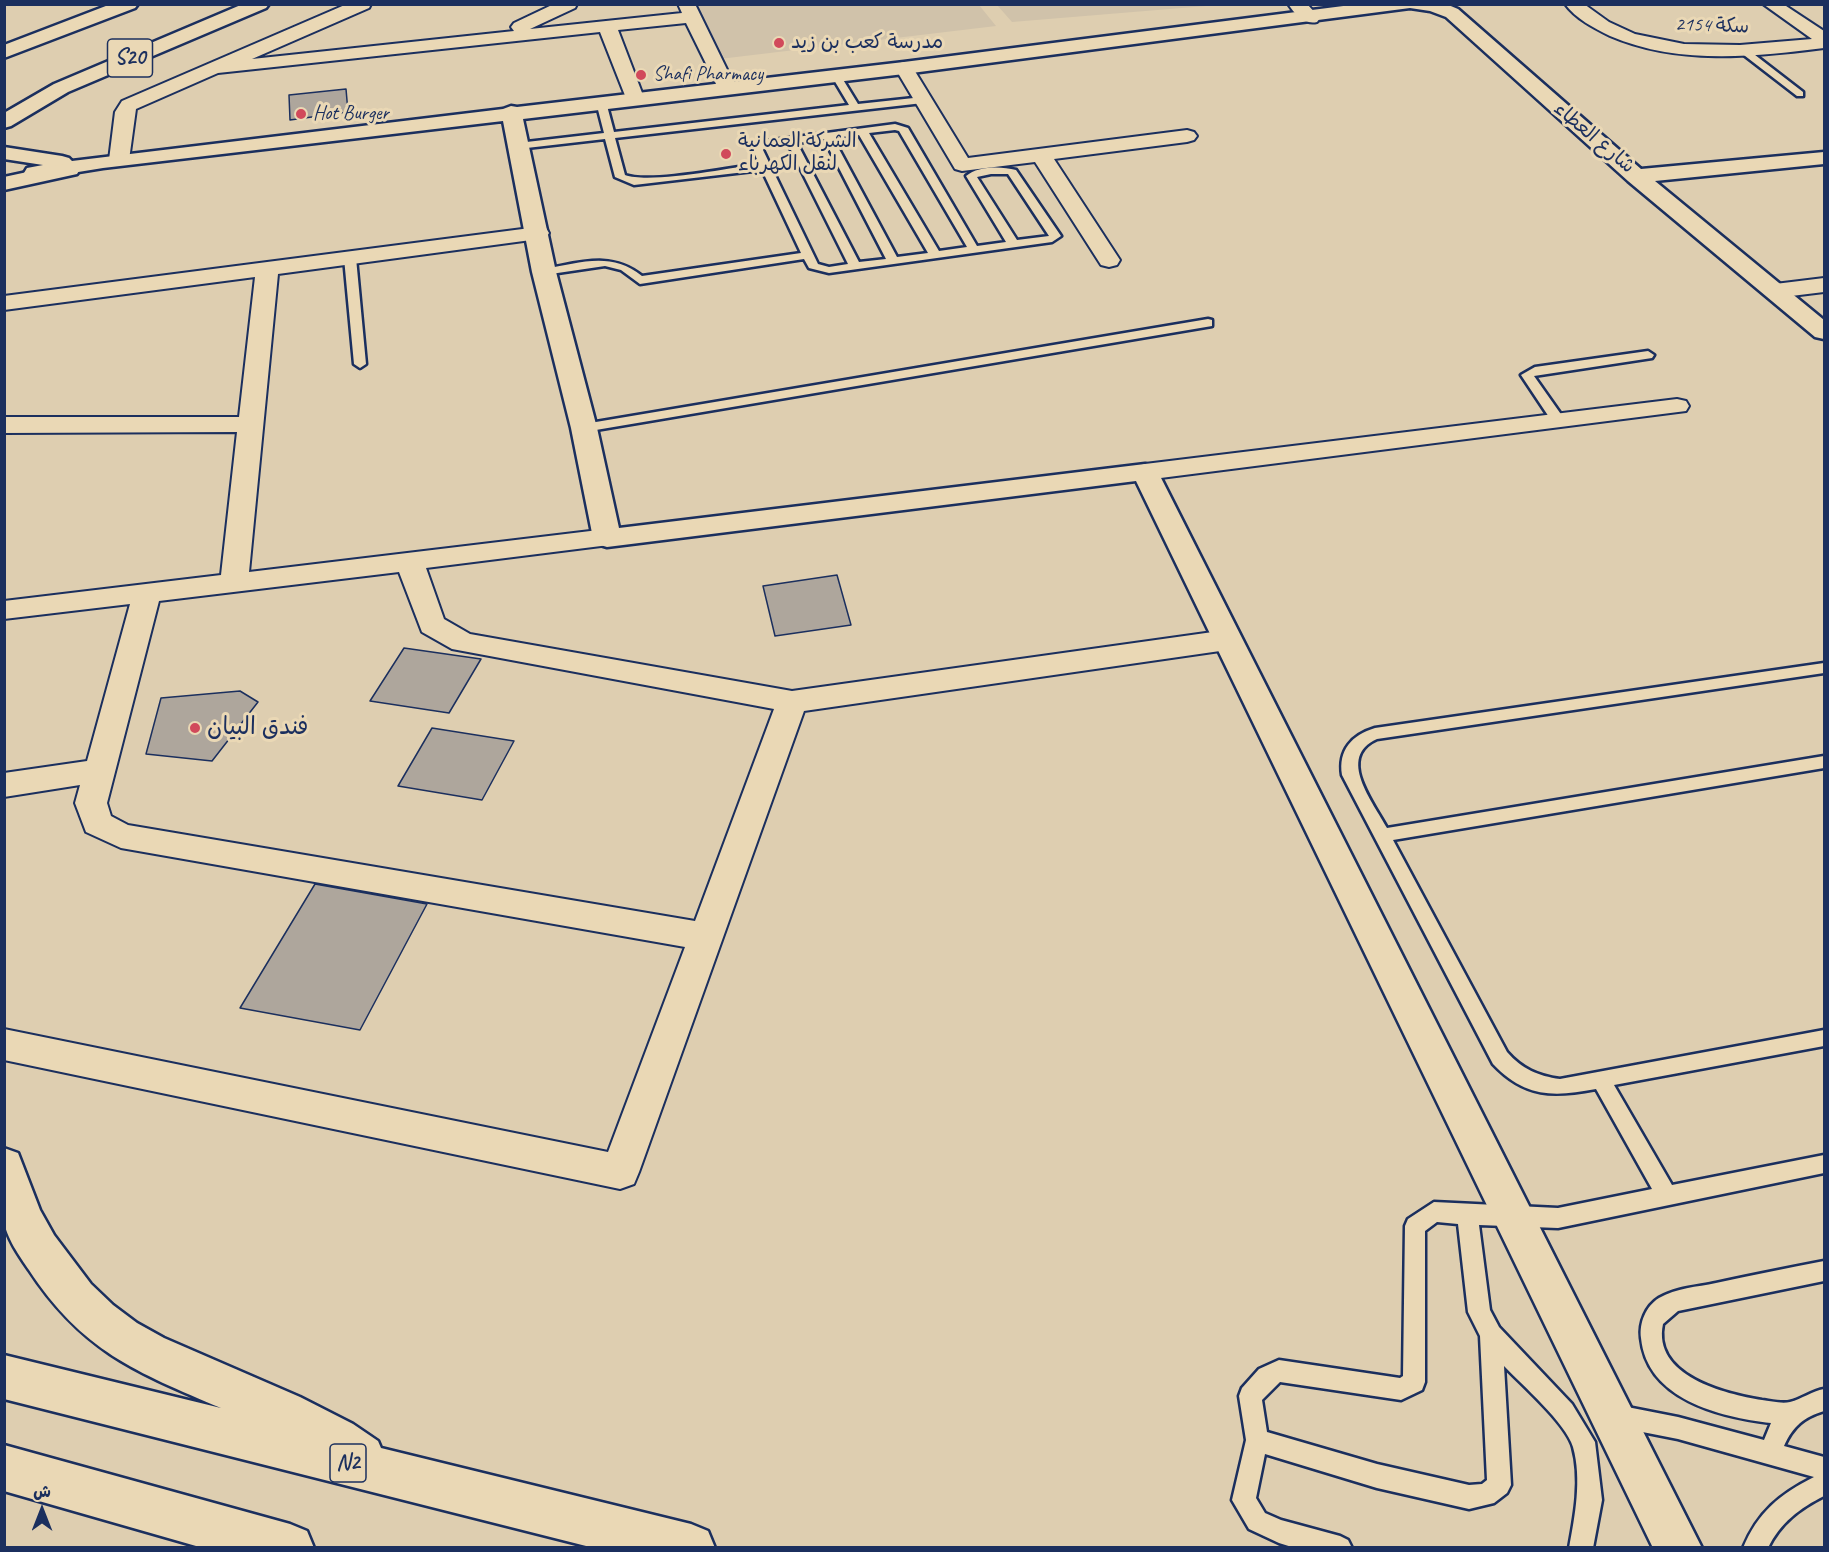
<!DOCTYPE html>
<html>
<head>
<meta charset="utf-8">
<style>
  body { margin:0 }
  #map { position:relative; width:1829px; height:1552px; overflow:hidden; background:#deceb0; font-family:Caveat,"Playpen Sans Arabic",sans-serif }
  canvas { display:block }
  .frame { position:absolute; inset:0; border:6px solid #1b2f5e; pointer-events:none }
  .north { position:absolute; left:12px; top:1480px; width:60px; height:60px; -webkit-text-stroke:4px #ead8b5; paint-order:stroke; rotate:0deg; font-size:16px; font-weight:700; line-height:24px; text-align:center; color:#1b2f5e }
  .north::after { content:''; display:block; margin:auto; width:21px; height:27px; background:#1b2f5e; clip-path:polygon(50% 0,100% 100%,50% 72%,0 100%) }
</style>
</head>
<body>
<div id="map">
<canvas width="1829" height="1552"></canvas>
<div class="frame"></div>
<div class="north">ش</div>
</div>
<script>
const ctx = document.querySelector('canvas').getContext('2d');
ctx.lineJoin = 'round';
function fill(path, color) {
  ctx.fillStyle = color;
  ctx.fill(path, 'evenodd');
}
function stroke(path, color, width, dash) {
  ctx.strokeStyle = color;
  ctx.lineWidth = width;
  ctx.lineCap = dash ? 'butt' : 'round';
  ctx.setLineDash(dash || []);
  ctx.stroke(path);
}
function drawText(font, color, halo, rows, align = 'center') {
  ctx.font = font + ' Caveat,"Playpen Sans Arabic",sans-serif';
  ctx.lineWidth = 6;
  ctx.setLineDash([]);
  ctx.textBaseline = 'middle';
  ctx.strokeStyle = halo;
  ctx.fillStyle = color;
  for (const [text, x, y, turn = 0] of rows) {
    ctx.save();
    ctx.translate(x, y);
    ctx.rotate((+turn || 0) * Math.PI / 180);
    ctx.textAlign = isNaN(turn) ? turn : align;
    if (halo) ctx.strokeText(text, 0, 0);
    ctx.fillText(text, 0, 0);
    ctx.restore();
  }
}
const built = new Path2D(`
  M690 5H979L996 26 711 60Z
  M997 5H1218L1012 22Z`);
const building = new Path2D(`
  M346 89 348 112 290 120 289 95Z
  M837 575 851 625 775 636 763 586Z
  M404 648 481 659 449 713 370 701Z
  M240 691 258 702 212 761 146 754 161 698Z
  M432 728 514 741 482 800 398 786Z
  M315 884 427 904 360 1030 240 1008Z`);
const lane = new Path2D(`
  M1740 48H1746L1803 92V96H1797L1740 52Z
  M836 72 839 73 858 104 923 97 928 100 923 103 615 138 625 175C650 184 729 168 759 164L753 150 758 142 895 124 908 128 977 246 1006 242 966 176C978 166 1000 166 1016 170L1061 236 1052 242 829 273 809 268 804 259 640 284 621 270 605 266 544 275 538 272 544 269C580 263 611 251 642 276L801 253 762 170 634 185 615 177 605 139 518 149 513 146 518 143 604 133 596 102 601 99 606 102 614 132 849 105 831 75ZM895 130 899 131 967 247 939 251 869 133ZM859 135 928 253 897 257 833 138ZM824 139 886 259 859 262 797 143ZM788 144 848 264 829 267 818 264 763 150 765 147ZM991 174H1008L1049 236 1017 240 977 177Z
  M350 255 356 258 366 364 360 368 354 364 344 258Z
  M1208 319 1212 320V326L584 432 577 428 584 424Z
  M1648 351 1654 355 1652 358 1534 376 1565 420 1558 424 1553 423 1521 375 1535 367Z
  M1824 663V673L1377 739C1336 757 1373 802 1387 828L1824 756V768L1393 840 1507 1052C1522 1069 1538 1076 1560 1079L1824 1030V1046L1614 1085 1672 1185 1824 1155V1173L1558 1228 1479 1225 1490 1310 1499 1327 1572 1404 1595 1442 1602 1500 1593 1548H1569C1575 1516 1582 1479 1573 1447 1566 1423 1522 1385 1504 1366L1511 1485 1507 1493 1494 1503 1469 1509 1377 1488 1265 1454 1256 1498 1265 1513 1281 1520 1340 1536 1348 1540 1352 1548H1295L1279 1543 1249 1529 1232 1500 1246 1440 1239 1396 1242 1388 1259 1369 1279 1360 1400 1378 1403 1376 1405 1226 1408 1219 1434 1202 1558 1208 1652 1189 1596 1089C1554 1097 1525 1098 1493 1064L1342 775C1338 750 1352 735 1375 728ZM1437 1222 1458 1224 1468 1312 1480 1336 1487 1480 1482 1484 1469 1485 1377 1464 1267 1432 1262 1400 1280 1382 1401 1400 1422 1390 1425 1382V1231Z
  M1824 1261V1281L1678 1311 1663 1324C1652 1376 1725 1394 1762 1400 1770 1401 1782 1404 1790 1402 1802 1399 1812 1391 1824 1389V1411C1804 1417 1793 1426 1784 1446L1824 1457V1496C1800 1508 1780 1523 1768 1548H1743C1758 1512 1780 1494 1814 1477L1678 1439 1617 1427 1609 1424 1606 1416 1609 1408 1617 1405 1678 1417 1764 1440 1771 1423C1719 1417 1647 1399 1641 1338 1639 1323 1646 1306 1659 1298 1676 1288 1697 1287 1716 1283 1752 1275 1788 1268 1824 1261Z`);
const street = new Path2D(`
  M347 4H371L369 8 252 59 514 31 511 27 514 23 554 4H577L575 8 530 29 682 13 678 4H695L736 88 734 92H720L686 23 618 30 644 98 642 102H628L626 98 600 32 218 73 136 109 129 160 126 164H112L109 160 115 112 122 101Z
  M1288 4H1307L1320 18 1317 22C1304 25 1295 14 1288 4Z
  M1565 4H1584L1609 22 1635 34 1684 44 1740 45 1812 39 1763 4H1783L1824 31V48C1754 57 1677 65 1610 36 1594 28 1576 19 1565 4Z
  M904 62 911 64 913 68 968 158 1187 130 1194 132 1197 136 1194 140 1187 142 1054 159 1120 260 1117 265 1109 267 1101 265 1035 162 962 171 955 169 895 68 897 64Z
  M538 227 546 228 549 233 546 238 278 274 249 572 607 529 617 532 621 538 617 544 426 568 444 619 470 634 792 691 1227 630 1237 633 1241 640 1237 647 1227 650 804 711 639 1172 634 1184 620 1189 4 1060V1029L608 1152 685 947 121 848 86 832 75 803 80 785 4 797V773L87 761 130 604 4 619V601L221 575 237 432 4 433V417H239L255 277 4 310V296ZM399 572 422 632 452 649 774 709 695 921 128 825 111 816 107 803 159 601Z
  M1824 278V292L1775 298 1767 296 1764 291 1767 286 1775 284Z
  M1677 399 1686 401 1689 406 1686 411 1145 480 1136 477 1132 472 1136 467 1145 464Z`);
const secondary = new Path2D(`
  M111 4H138L135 8 4 58V45Z
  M1359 4H1446L1458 9 1641 169 1824 152V164L1655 181 1824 320V339L1815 337 1628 181 1446 17 1430 11 1410 8 904 74 523 119 556 272 597 428 619 528 1145 464 1155 466 1702 1548H1653L1136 481 607 547 597 544 593 538 571 428 532 272 503 121 103 168 35 179 27 178 24 173 27 168 43 165 4 159V147L62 156 69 158 72 161 503 109 511 106 517 107 904 62Z`);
const primary = new Path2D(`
  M243 4H269L266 8 68 92 11 126 4 128V113L54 84Z`);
const highway = new Path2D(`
  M69 163 77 164 80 169 77 174 4 190V177Z
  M4 1148 18 1153 40 1210 54 1235 91 1284 113 1305 137 1323 164 1338 300 1397 353 1424 378 1441 381 1448 691 1524 708 1531 715 1548H594L4 1399V1355L221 1408C136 1372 82 1351 29 1270 20 1257 6 1237 4 1221 2 1197 4 1172 4 1148Z
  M4 1445 290 1524 307 1531 314 1548H203L4 1491Z`);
const markers = [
  [779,43,6,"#d1495b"],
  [641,75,6,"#d1495b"],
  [301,114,6,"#d1495b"],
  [726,154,6,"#d1495b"],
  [195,728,6,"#d1495b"]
];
const farStreetnames = [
  ["سكة 2154",1712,26,2],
  ["شارع العطاء",1594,138,40]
];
const farPoinames = [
  ["مدرسة كعب بن زيد",791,43],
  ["Shafi Pharmacy",653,75],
  ["Hot Burger",313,114],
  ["الشرکة العمانیة",738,142],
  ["لنقل الکهرباء",738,165]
];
const shields = [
  [130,58,45],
  [348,1463,36]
];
const shieldNames = [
  ["S20",130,58],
  ["N2",348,1463]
];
const poiNames = [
  ["فندق البيان",207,728]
];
fill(built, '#d0c2aa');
fill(building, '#aea69c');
stroke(building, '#1b2f5e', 1.5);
stroke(lane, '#1b2f5e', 5);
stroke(street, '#1b2f5e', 4);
stroke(secondary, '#1b2f5e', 5);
stroke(primary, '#1b2f5e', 5);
stroke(highway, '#1b2f5e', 5);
fill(lane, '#ead8b5');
fill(street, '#ead8b5');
fill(secondary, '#ead8b5');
fill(primary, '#ead8b5');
fill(highway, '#ead8b5');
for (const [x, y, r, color] of markers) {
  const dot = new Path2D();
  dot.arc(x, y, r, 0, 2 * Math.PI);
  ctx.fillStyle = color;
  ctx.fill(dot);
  stroke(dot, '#ead8b5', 2);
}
drawText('20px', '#1b2f5e', '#ead8b5', farStreetnames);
drawText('20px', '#1b2f5e', '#ead8b5', farPoinames, 'left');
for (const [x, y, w] of shields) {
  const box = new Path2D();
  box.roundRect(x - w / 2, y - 19, w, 38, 4.5);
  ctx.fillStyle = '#ead8b5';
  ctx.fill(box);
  stroke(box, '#1b2f5e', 1.5);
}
drawText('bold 22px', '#1b2f5e', null, shieldNames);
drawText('24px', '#1b2f5e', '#ead8b5', poiNames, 'left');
</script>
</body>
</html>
